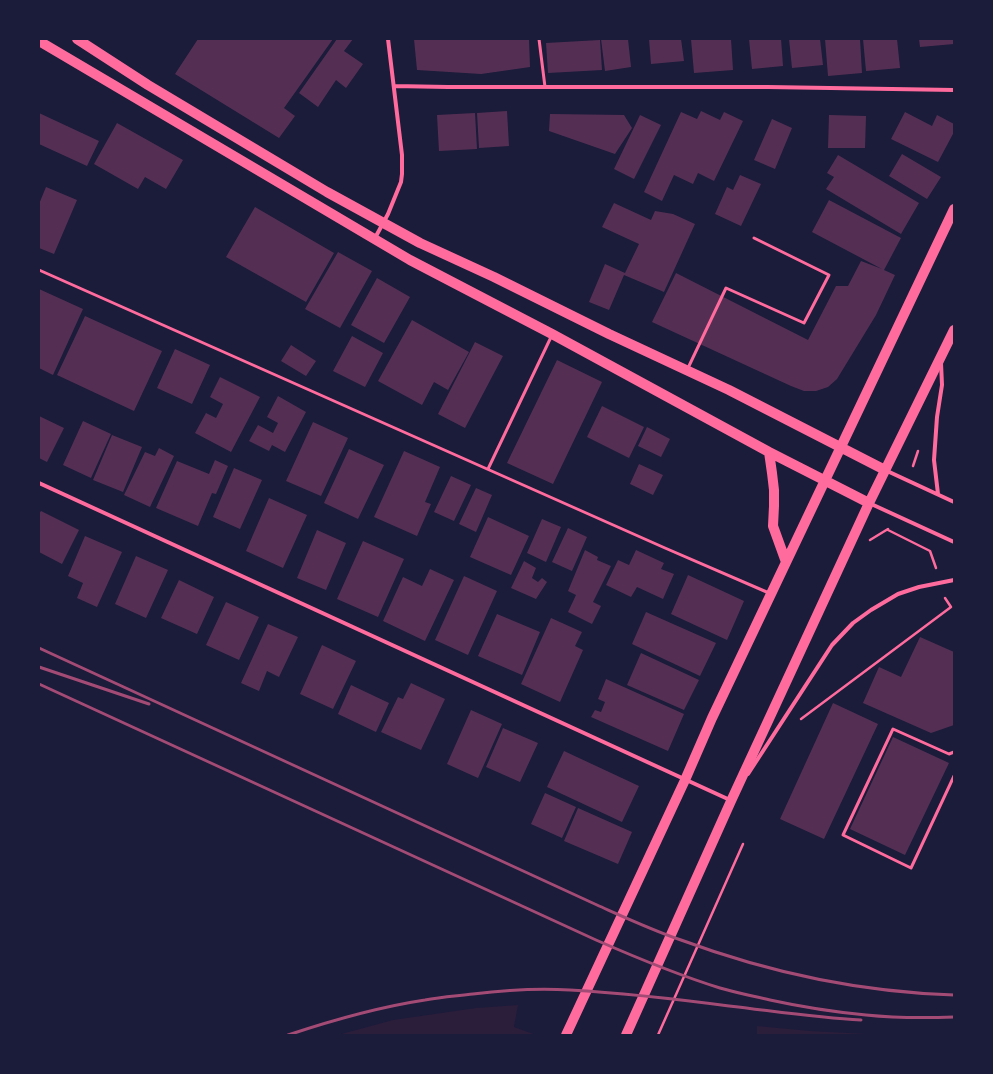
<!DOCTYPE html>
<html>
<head>
<meta charset="utf-8">
<style>
  body { margin:0 }
  #map { position:relative; width:993px; height:1074px; overflow:hidden; background:#1b1b3a; font-family:"Space Grotesk",sans-serif }
  canvas { display:block }
  .frame { position:absolute; inset:0; border:40px solid #1b1b3a; pointer-events:none }
</style>
</head>
<body>
<div id="map">
<canvas width="993" height="1074"></canvas>
<div class="frame"></div>
</div>
<script>
const ctx = document.querySelector('canvas').getContext('2d');
ctx.lineJoin = 'round';
function fill(path, color) {
  ctx.fillStyle = color;
  ctx.fill(path, 'evenodd');
}
function stroke(path, color, width, dash) {
  ctx.strokeStyle = color;
  ctx.lineWidth = width;
  ctx.lineCap = dash ? 'butt' : 'round';
  ctx.setLineDash(dash || []);
  ctx.stroke(path);
}
const green = new Path2D(`
  M518 1005 514 1027 536 1035H338L393 1020 476 1008Z
  M757 1026 810 1031 888 1035H757Z`);
const building = new Path2D(`
  M198 39H333L284 108 295 116 279 138 175 74Z
  M337 39H353L344 51 363 64 346 88 336 80 318 107 299 93Z
  M414 39H529L530 67 481 74 417 70Z
  M601 39H628L631 67 605 71Z
  M649 39H681L684 61 651 64Z
  M691 39H731L733 70 694 73Z
  M749 39H781L783 66 752 69Z
  M789 39H820L823 65 792 68Z
  M825 39H860L862 73 828 76Z
  M863 39H897L900 68 866 71Z
  M919 39H954V44L920 47Z
  M600 40 602 70 548 73 546 43Z
  M507 111 509 146 479 148 477 113Z
  M701 111 720 120 724 112 743 121 714 181 698 173 693 184 674 175 662 201 644 192 681 112 697 119Z
  M905 112 932 126 937 115 954 124V132L938 162 891 139Z
  M39 113 99 141 87 166 39 144Z
  M475 113 477 149 439 151 437 115Z
  M550 114 624 115 632 128 615 154 549 131Z
  M640 115 661 125 634 179 614 169Z
  M829 115 866 116 865 148H828Z
  M772 119 792 128 775 169 754 160Z
  M117 123 183 160 166 189 145 177 138 189 94 164Z
  M902 154 941 177 927 199 889 176Z
  M838 155 919 203 901 234 826 189 834 177 827 173Z
  M740 175 761 184 741 226 715 214 727 187 733 190Z
  M46 187 77 200 54 254 39 248V204Z
  M829 200 901 238 884 270 895 275 876 315 837 379 828 387 816 391H804L791 386 652 322 676 273 808 340 836 286H848L861 261 882 269 812 232Z
  M614 203 651 220 655 211 673 214 695 224 664 292 624 275 609 310 589 302 605 264 625 273 639 244 602 227Z
  M255 207 334 253 306 302 226 257Z
  M338 252 372 271 340 328 305 309Z
  M377 278 410 297 384 343 351 325Z
  M39 289 83 309 53 375 39 368Z
  M85 316 162 351 134 411 57 375Z
  M412 320 469 352 448 390 434 382 422 405 378 381Z
  M352 336 383 353 365 387 333 371Z
  M475 342 503 356 465 428 438 414Z
  M291 345 316 361 306 376 281 361Z
  M175 349 210 365 192 404 157 388Z
  M557 360 602 382 553 484 507 463Z
  M220 377 260 397 231 452 195 433 206 413 216 418 223 404 210 397Z
  M278 396 306 412 285 452 272 445 269 451 249 441 258 425 273 433 278 423 267 417Z
  M602 406 644 427 629 458 587 437Z
  M39 416 64 428 47 462 39 458Z
  M83 421 111 434 91 478 63 465Z
  M313 422 348 438 321 496 286 481Z
  M647 427 670 439 661 457 638 446Z
  M112 435 142 447 123 492 93 480Z
  M159 448 174 456 150 507 124 495 145 452 155 456Z
  M349 449 384 465 358 519 324 503Z
  M404 451 440 467 425 502 431 504 417 536 374 517Z
  M215 460 228 466 216 494 212 493 198 526 156 508 177 461 209 474Z
  M639 464 663 475 653 495 630 484Z
  M234 468 262 480 240 529 213 517Z
  M451 476 471 485 454 521 434 512Z
  M476 488 492 495 476 532 459 524Z
  M269 498 307 515 283 568 246 551Z
  M41 511 79 530 62 564 39 552V514Z
  M488 517 529 536 511 575 470 557Z
  M542 519 561 527 546 562 527 553Z
  M568 528 587 537 572 571 552 562Z
  M317 530 346 543 326 590 297 578Z
  M85 536 122 552 97 607 77 598 83 583 68 576Z
  M363 541 404 559 378 617 337 599Z
  M585 550 598 557 597 560 611 566 593 602 601 606 592 624 568 612 576 595 568 591Z
  M636 550 664 563 661 569 674 574 663 599 637 587 631 597 606 585 618 560 629 565Z
  M136 556 168 570 146 618 115 604Z
  M524 561 536 568 532 578 538 582 542 578 547 582 536 599 511 588Z
  M430 569 454 580 425 641 383 621 403 577 422 586Z
  M688 575 744 601 727 640 671 614Z
  M464 576 497 591 468 655 435 640Z
  M179 580 214 597 197 634 161 618Z
  M226 602 259 617 239 660 206 645Z
  M646 612 716 643 700 676 632 644Z
  M497 614 540 632 522 675 478 656Z
  M551 618 582 632 575 646 583 650 560 702 521 684Z
  M268 624 298 637 279 677 267 671 259 691 241 683Z
  M920 637 954 652V725L931 733 863 703 879 667 901 677Z
  M322 645 356 661 333 709 300 694Z
  M641 653 699 680 684 710 627 685Z
  M606 679 684 714 668 751 591 717 595 710 601 712 605 702 598 699Z
  M411 683 445 699 421 750 381 732 398 697 403 699Z
  M351 685 389 703 376 732 338 714Z
  M833 703 878 724 824 839 780 819Z
  M471 710 502 724 478 778 447 764Z
  M503 728 538 743 520 782 486 767Z
  M893 737 949 763 905 855 850 829Z
  M564 751 639 786 622 822 547 787Z
  M545 793 576 807 562 838 531 824Z
  M578 808 632 832 618 864 564 841Z`);
const path = new Path2D(`
  M913 466 918 451
  M888 530 930 551 936 568
  M870 540 888 529
  M801 719 951 607 945 598
  M658 1035 743 844`);
const service = new Path2D(`
  M539 39 545 87
  M39 270 665 548 769 593
  M688 368 726 288 804 323 829 275 754 238
  M488 469 552 335
  M954 752 949 754 893 729 843 835 911 868 954 776`);
const minor = new Path2D(`
  M394 86 448 87H768L954 90
  M375 238 388 214 401 182 402 174V155L388 39
  M885 470 954 502
  M39 483 730 800
  M938 494 934 460 937 417 942 385 941 363
  M869 503 954 542
  M748 774 832 645 853 623 871 610 898 594 919 587 954 580`);
const primary = new Path2D(`
  M77 39 148 85 327 192 420 243 494 277 609 334 729 390 885 470
  M39 41 410 260 552 334 769 452 869 503
  M769 452 772 473 774 490V506L773 526 786 562
  M566 1035 685 780 712 718 954 209
  M626 1035 731 801 869 503 954 330`);
const rail = new Path2D(`
  M39 648 597 905C624 917 652 930 681 940 770 973 859 992 954 995
  M39 667 149 704
  M39 684 596 940C637 958 678 975 720 988 737 993 753 996 770 1000 802 1007 834 1012 866 1015 895 1018 925 1018 954 1017
  M288 1035C333 1020 379 1007 425 1000 441 997 457 996 473 994 505 990 538 988 570 990 623 993 676 999 729 1006 773 1011 817 1018 861 1020`);
fill(green, '#2a1e3b');
fill(building, '#542f53');
stroke(path, '#ff6b9d', 2.5);
stroke(service, '#ff6b9d', 3);
stroke(minor, '#ff6b9d', 4);
stroke(primary, '#ff6b9d', 10);
stroke(rail, '#a44b75', 3);
</script>
</body>
</html>
